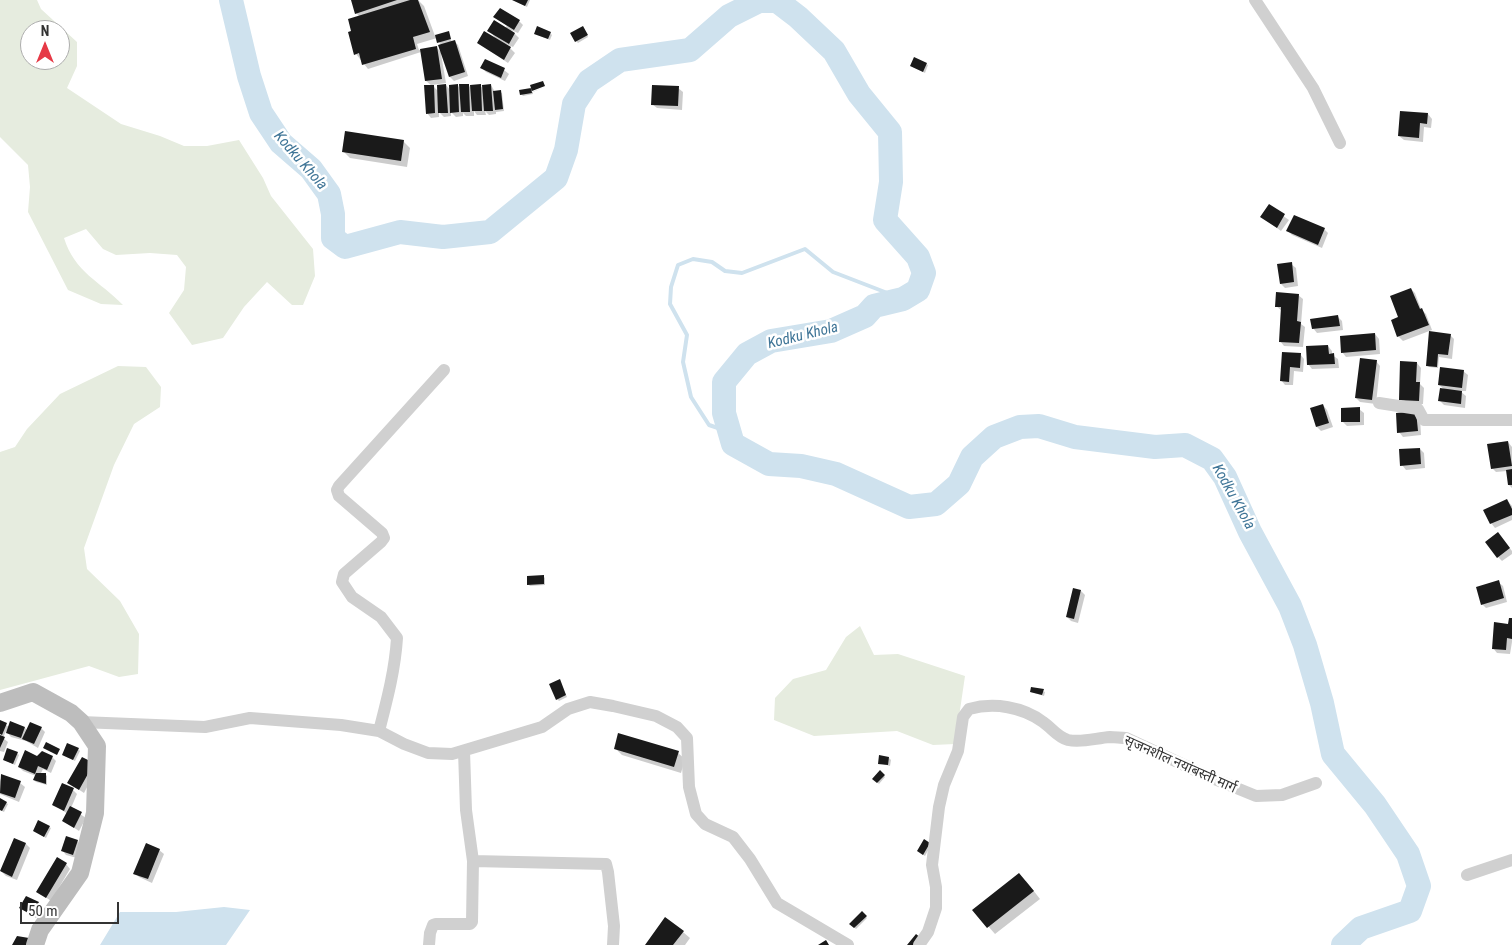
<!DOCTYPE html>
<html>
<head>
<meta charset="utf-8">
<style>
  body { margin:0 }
  #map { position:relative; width:1512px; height:945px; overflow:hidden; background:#fff; font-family:"Roboto Condensed",sans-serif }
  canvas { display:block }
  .north { position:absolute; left:20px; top:20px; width:50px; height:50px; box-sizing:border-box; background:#fff; border:1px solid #adadad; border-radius:50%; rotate:0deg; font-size:14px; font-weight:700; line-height:20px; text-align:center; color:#333 }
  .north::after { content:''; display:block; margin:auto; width:18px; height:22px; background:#e63946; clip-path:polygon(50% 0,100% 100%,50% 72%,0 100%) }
  .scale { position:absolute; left:20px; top:902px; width:99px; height:22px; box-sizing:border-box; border:2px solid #333; border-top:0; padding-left:6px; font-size:15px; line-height:18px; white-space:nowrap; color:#333; -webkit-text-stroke:4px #fff; paint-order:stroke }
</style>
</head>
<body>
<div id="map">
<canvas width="1512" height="945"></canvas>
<div class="north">N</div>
<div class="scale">50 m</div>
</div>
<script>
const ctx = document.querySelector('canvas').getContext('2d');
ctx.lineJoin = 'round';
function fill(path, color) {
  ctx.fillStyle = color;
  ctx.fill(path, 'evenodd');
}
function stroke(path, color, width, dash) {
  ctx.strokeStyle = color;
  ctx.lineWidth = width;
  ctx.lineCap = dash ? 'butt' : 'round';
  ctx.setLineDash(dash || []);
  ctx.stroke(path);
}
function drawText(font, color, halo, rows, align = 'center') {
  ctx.font = font + ' "Roboto Condensed","Noto Sans Devanagari",sans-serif';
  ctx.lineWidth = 5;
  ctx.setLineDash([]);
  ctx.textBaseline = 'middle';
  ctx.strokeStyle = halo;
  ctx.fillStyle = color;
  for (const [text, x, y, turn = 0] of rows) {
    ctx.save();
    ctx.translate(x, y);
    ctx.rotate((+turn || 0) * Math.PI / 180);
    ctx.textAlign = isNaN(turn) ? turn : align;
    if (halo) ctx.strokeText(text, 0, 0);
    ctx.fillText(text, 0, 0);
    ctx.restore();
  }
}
const green = new Path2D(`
  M0 0H37L41 9 77 42V66L67 88 121 124 160 136 184 146H207L239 140 263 178 271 196 313 249 315 276 303 305H292L267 282 244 307 223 338 192 345 169 313 184 290 186 267 177 255 150 253 116 255 103 249 86 229 64 238C75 273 100 281 123 305L101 304 68 290 28 212 30 187 28 165 0 137ZM30 30H60V60H30Z
  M118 366 146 367 161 387 160 407 134 424 114 465 84 548 87 569 120 601 139 634 138 674 119 677 89 666 0 690V452L15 447 27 429 60 394Z
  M860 626 874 655 898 654 965 676 955 744 933 745 897 731 814 736 774 720 775 698 793 679 826 670 846 637Z`);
const water = new Path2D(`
  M224 907 250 910 226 945H100L120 912H176Z`);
const shadow = new Path2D(`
  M353 0H418L424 6 435 36 448 32 452 42 454 41 458 45 468 76 454 81 450 77 443 54H441L446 83 432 85 438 91 446 85 450 90 457 85 461 89 468 85 472 89 480 86 484 89 491 85 495 92H500L502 93 504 111 496 112V114L489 115 485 111 486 115H477L474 111V116H466L463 113V116L456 117 451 112V116L444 117 439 112V117L431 118 427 113 432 86 426 81 421 52 368 69 356 54 360 17 356 13ZM437 38 441 45 442 53 436 47 419 50 417 44Z
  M513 0H530L527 7Z
  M495 17 519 21 523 25 518 33 511 30 519 38 513 47 506 44 515 53 508 63 478 43 496 39 489 30 505 28 507 26Z
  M584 29 588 37 578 43 576 41Z
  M550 33 552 35 550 40 535 34Z
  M926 64 928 65 925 73 913 67Z
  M482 68 504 70 509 74 505 81 486 72Z
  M545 87 533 92V94L523 96 521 94V91L532 89V92Z
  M678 88 683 92 682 110 657 108 652 104Z
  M1428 114 1432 119 1431 128 1424 127 1423 142 1404 140 1399 136Z
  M403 141 410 148 407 167 350 158 343 151Z
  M1269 206 1289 220 1281 231 1262 217Z
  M1324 229 1328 233 1322 248 1292 235 1288 231Z
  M1291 264 1296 268 1298 286 1285 288 1281 284Z
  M1411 289 1415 293 1421 309 1426 314 1432 330 1403 341 1398 336 1400 318Z
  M1298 295 1303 299 1301 324 1305 327 1303 347 1284 346 1280 341 1282 311 1276 306Z
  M1338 317 1342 321 1343 330 1317 333 1313 328Z
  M1375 334 1379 339 1380 354 1346 357 1342 352Z
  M1450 335 1454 339 1452 359 1439 357 1438 368 1429 367 1427 365Z
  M1328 346 1332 351V355L1338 359 1339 368 1312 369 1308 364Z
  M1283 353 1300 354 1304 359 1303 372 1294 371 1293 385H1285L1281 380Z
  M1376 361 1380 366 1376 404 1360 402 1356 398Z
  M1417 363 1421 368 1420 384 1424 388 1423 404H1405L1400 399Z
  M1463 371 1468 375 1466 391H1460L1466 396 1465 408 1444 405 1440 401 1445 390 1439 385Z
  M1323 405 1327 410 1333 427 1321 431 1317 427Z
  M1359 409 1364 413V425L1347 426 1342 421Z
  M1420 417 1421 435 1403 437 1399 432Z
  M1508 442 1512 447V488L1509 485 1507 471 1496 472 1492 468Z
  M1420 449 1424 453 1425 468 1406 470 1402 465Z
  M1507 500 1512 506V520L1495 528 1491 523Z
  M1502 538 1512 551V554L1502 561 1498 557Z
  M543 576 545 578V585L530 586 528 584Z
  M1498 582 1503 586 1507 602 1486 608 1482 604Z
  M1081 591 1085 595 1078 623 1071 621 1067 617Z
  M1512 619V642L1510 654 1497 653 1493 648Z
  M560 681 567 697 559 701 557 699Z
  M1043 691 1045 692 1044 696 1031 692Z
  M0 721 9 727 25 728 27 730 41 728 45 732 38 748 26 741 11 737 6 731 3 738 8 742 4 752 0 751V736L2 735 0 734Z
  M615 748 678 753 685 759 681 773 622 755Z
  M78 749 80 751 75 761 65 756Z
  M17 753 19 755 15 765 4 760Z
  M38 757H52L56 761 51 773 43 769 40 775 45 774 47 776V785L36 782 34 780 36 776 23 771 19 767Z
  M889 758 891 760 890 766 879 763Z
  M97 768 84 793 69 783Z
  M880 772 885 777 879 784 874 779Z
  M2 776 20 783 25 787 19 802 0 794V781Z
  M73 790 77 794 71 808 86 818 79 831 64 821 68 814 54 805Z
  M0 799 8 804 4 812 0 810Z
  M49 827 51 828 46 838 36 832Z
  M14 840 26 844 30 848 17 880 6 876 1 871Z
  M77 841 81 845 77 858 66 855 62 850Z
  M924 841 931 845 925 856 920 853Z
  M159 850 164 854 152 883 139 877 135 873Z
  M66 864 70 869 51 901 37 891Z
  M1026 881 1040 899 995 934 974 910Z
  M38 903 42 907 36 918 21 908Z
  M862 913 867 918 856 929 851 924Z
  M683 932 690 938 685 945H647Z`);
const stream = new Path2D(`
  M730 432 709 425 691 397 683 362 687 335 670 304 671 287 678 265 693 259 712 262 725 271 742 273 805 249 833 272 903 299`);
const river = new Path2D(`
  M231 0 249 76 261 113 281 143 311 169 329 194 333 214V238L345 247 400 232 443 237 490 232 556 178 566 150 574 104 589 81 620 60 690 50 729 16 759 1H777L798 17 834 51 859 94 890 132 891 182 885 220 918 257 924 273 918 290 903 299 874 306 865 316 831 331 771 341 747 354 724 382V413L733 444 769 464 801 466 836 474 909 507 936 504 959 484 972 457 994 437 1020 427 1039 426 1075 437 1155 447 1185 445 1212 459 1225 477 1250 532 1290 606 1305 645 1322 703 1333 754 1375 805 1408 854 1419 886 1410 911 1361 928 1343 945`);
const building = new Path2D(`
  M351 0H397L355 14Z
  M410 0H418L430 32 413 37 416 49 362 65 359 53 354 55 348 32 351 31 348 19Z
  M512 0H528L525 6Z
  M500 8 520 20 514 30 493 17Z
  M494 20 515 33 509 44 487 31Z
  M537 26 551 32 548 39 534 34Z
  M583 26 588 35 575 42 570 33Z
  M449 31 451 39 437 43 435 35Z
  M484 31 511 47 504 60 477 43Z
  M455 40 465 72 449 77 438 45Z
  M437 46 442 79 425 81 420 49Z
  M914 57 927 63 923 72 910 66Z
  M485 59 505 68 501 78 480 68Z
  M543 81 545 86 532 91 530 85Z
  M446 84 448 113H438L437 85Z
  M458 84 459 112 450 113 449 85Z
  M459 84H469L470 112H461Z
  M481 84 482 111H472L470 85Z
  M491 84 493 111H484L482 85Z
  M424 85H434L435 113 426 114Z
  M652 85 679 86 678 106 651 105Z
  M531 88 532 93 520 95 519 90Z
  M501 90 503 109 495 110 493 91Z
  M1400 111 1428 113 1427 124 1420 123 1419 138 1398 136Z
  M345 131 404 140 401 161 342 152Z
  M1269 204 1285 214 1277 228 1260 217Z
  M1294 215 1325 228 1318 245 1286 231Z
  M1292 262 1294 282 1280 284 1277 264Z
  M1411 288 1420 309 1422 308 1429 325 1397 337 1391 320 1398 317 1390 296Z
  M1276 292 1299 294 1297 321 1301 322 1299 343 1279 342 1281 307H1275Z
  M1338 315 1340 326 1312 329 1310 319Z
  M1429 331 1451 334 1448 355 1438 354 1437 367 1426 366Z
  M1375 333 1376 350 1341 353 1340 336Z
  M1328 345 1329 354 1334 353 1335 364 1307 365 1306 346Z
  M1282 352 1301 353 1300 368 1290 367 1289 382 1280 381Z
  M1360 358 1377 360 1372 400 1355 398Z
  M1400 361 1417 362 1416 382H1420L1419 401 1399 400Z
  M1440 367 1464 370 1462 388 1438 385Z
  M1440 388 1462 391 1461 404 1438 401Z
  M1323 404 1329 423 1316 427 1310 408Z
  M1360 407V422H1341V408Z
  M1416 411 1418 431 1397 433 1396 413Z
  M1508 441 1512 466 1491 469 1487 444Z
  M1420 448 1421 464 1400 466 1399 449Z
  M1512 469V485H1508L1506 470Z
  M1507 499 1512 509V515L1490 524 1483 510Z
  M1498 532 1510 548 1497 558 1485 542Z
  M544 575V584L527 585V576Z
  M1499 580 1504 598 1481 605 1476 587Z
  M1073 588 1081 590 1074 619 1066 617Z
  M1509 618H1512V639L1507 638 1506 650 1492 649 1494 622 1508 624Z
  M560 679 566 695 556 700 549 684Z
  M1031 687 1044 689 1042 695 1030 692Z
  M0 720 7 723 2 735 0 734Z
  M10 721 25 727 21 738 6 733Z
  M30 722 42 727 34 744 22 739Z
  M618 733 679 751 674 767 614 749Z
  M0 735 5 737 0 748Z
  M46 742 60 749 57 755 43 748Z
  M67 743 79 748 73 760 62 755Z
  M7 748 18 752 13 764 3 760Z
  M25 750 37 756 42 751 53 756 47 770 38 766 35 774 18 767Z
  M879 755 889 757 888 765 878 764Z
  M82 757 94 763 79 790 67 783Z
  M880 770 885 775 877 783 872 779Z
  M36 773H46V784L33 780Z
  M1 774 21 781 15 798 0 793Z
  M62 783 74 788 64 811 52 805Z
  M0 798 7 802 2 811 0 810Z
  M70 806 82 812 74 828 62 821Z
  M38 820 50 826 44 837 33 831Z
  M66 836 78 840 73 855 61 851Z
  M14 838 26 843 12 877 0 871Z
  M924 839 930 843 923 855 917 851Z
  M146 843 160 849 148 879 133 874Z
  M57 857 67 863 46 898 36 892Z
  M1019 873 1034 891 987 928 972 910Z
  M26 896 39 902 32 915 19 908Z
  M862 911 867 916 854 928 849 924Z
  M665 917 684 931 673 945H645Z
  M916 934 922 939 917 945H907Z
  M17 936 29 938 27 945H12Z
  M826 940 829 945H818Z`);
const street = new Path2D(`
  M1255 0 1313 88 1340 143
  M1379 403 1418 409 1424 420H1512
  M81 722 205 727 250 718 341 725 379 731 404 744 428 753 452 754 542 727 568 709 590 702 613 706 656 716 677 727 687 738 689 787 696 814 705 824 733 837 750 859 777 903 848 945
  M379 731C387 700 395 670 397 638L381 617 352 597 342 582 344 574 381 542 384 538 382 533 339 496 337 490 339 486 444 370
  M473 861 606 864 608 872 614 926 613 945
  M1467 875 1512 860
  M429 945 430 933 433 925 436 924H470L472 922 473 861 466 810 464 751
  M919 945 928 932 936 908V887L932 865 939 807 944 785 958 751 963 717 969 709C994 702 1023 707 1043 722 1052 728 1057 737 1068 740 1082 743 1096 738 1110 737 1115 737 1121 738 1126 738L1212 778 1256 796 1282 795 1316 783`);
const secondary = new Path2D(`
  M0 703 33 692 71 713 81 722 97 746 95 813 80 873 40 930 35 945`);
const streetNames = [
  ["सृजनशील नयांबस्ती मार्ग",1180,765,24]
];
const waterNames = [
  ["Kodku Khola",300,161,49],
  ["Kodku Khola",803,336,-14],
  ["Kodku Khola",1233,497,61]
];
fill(green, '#e6ecdf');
fill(water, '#cfe2ee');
fill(shadow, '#0003');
stroke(stream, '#cfe2ee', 4);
stroke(river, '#cfe2ee', 24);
fill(building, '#1a1a1a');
stroke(street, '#d0d0d0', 12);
stroke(secondary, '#bdbdbd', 18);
drawText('14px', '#333', '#fff', streetNames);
drawText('italic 15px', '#3f7597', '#fff', waterNames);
</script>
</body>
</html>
